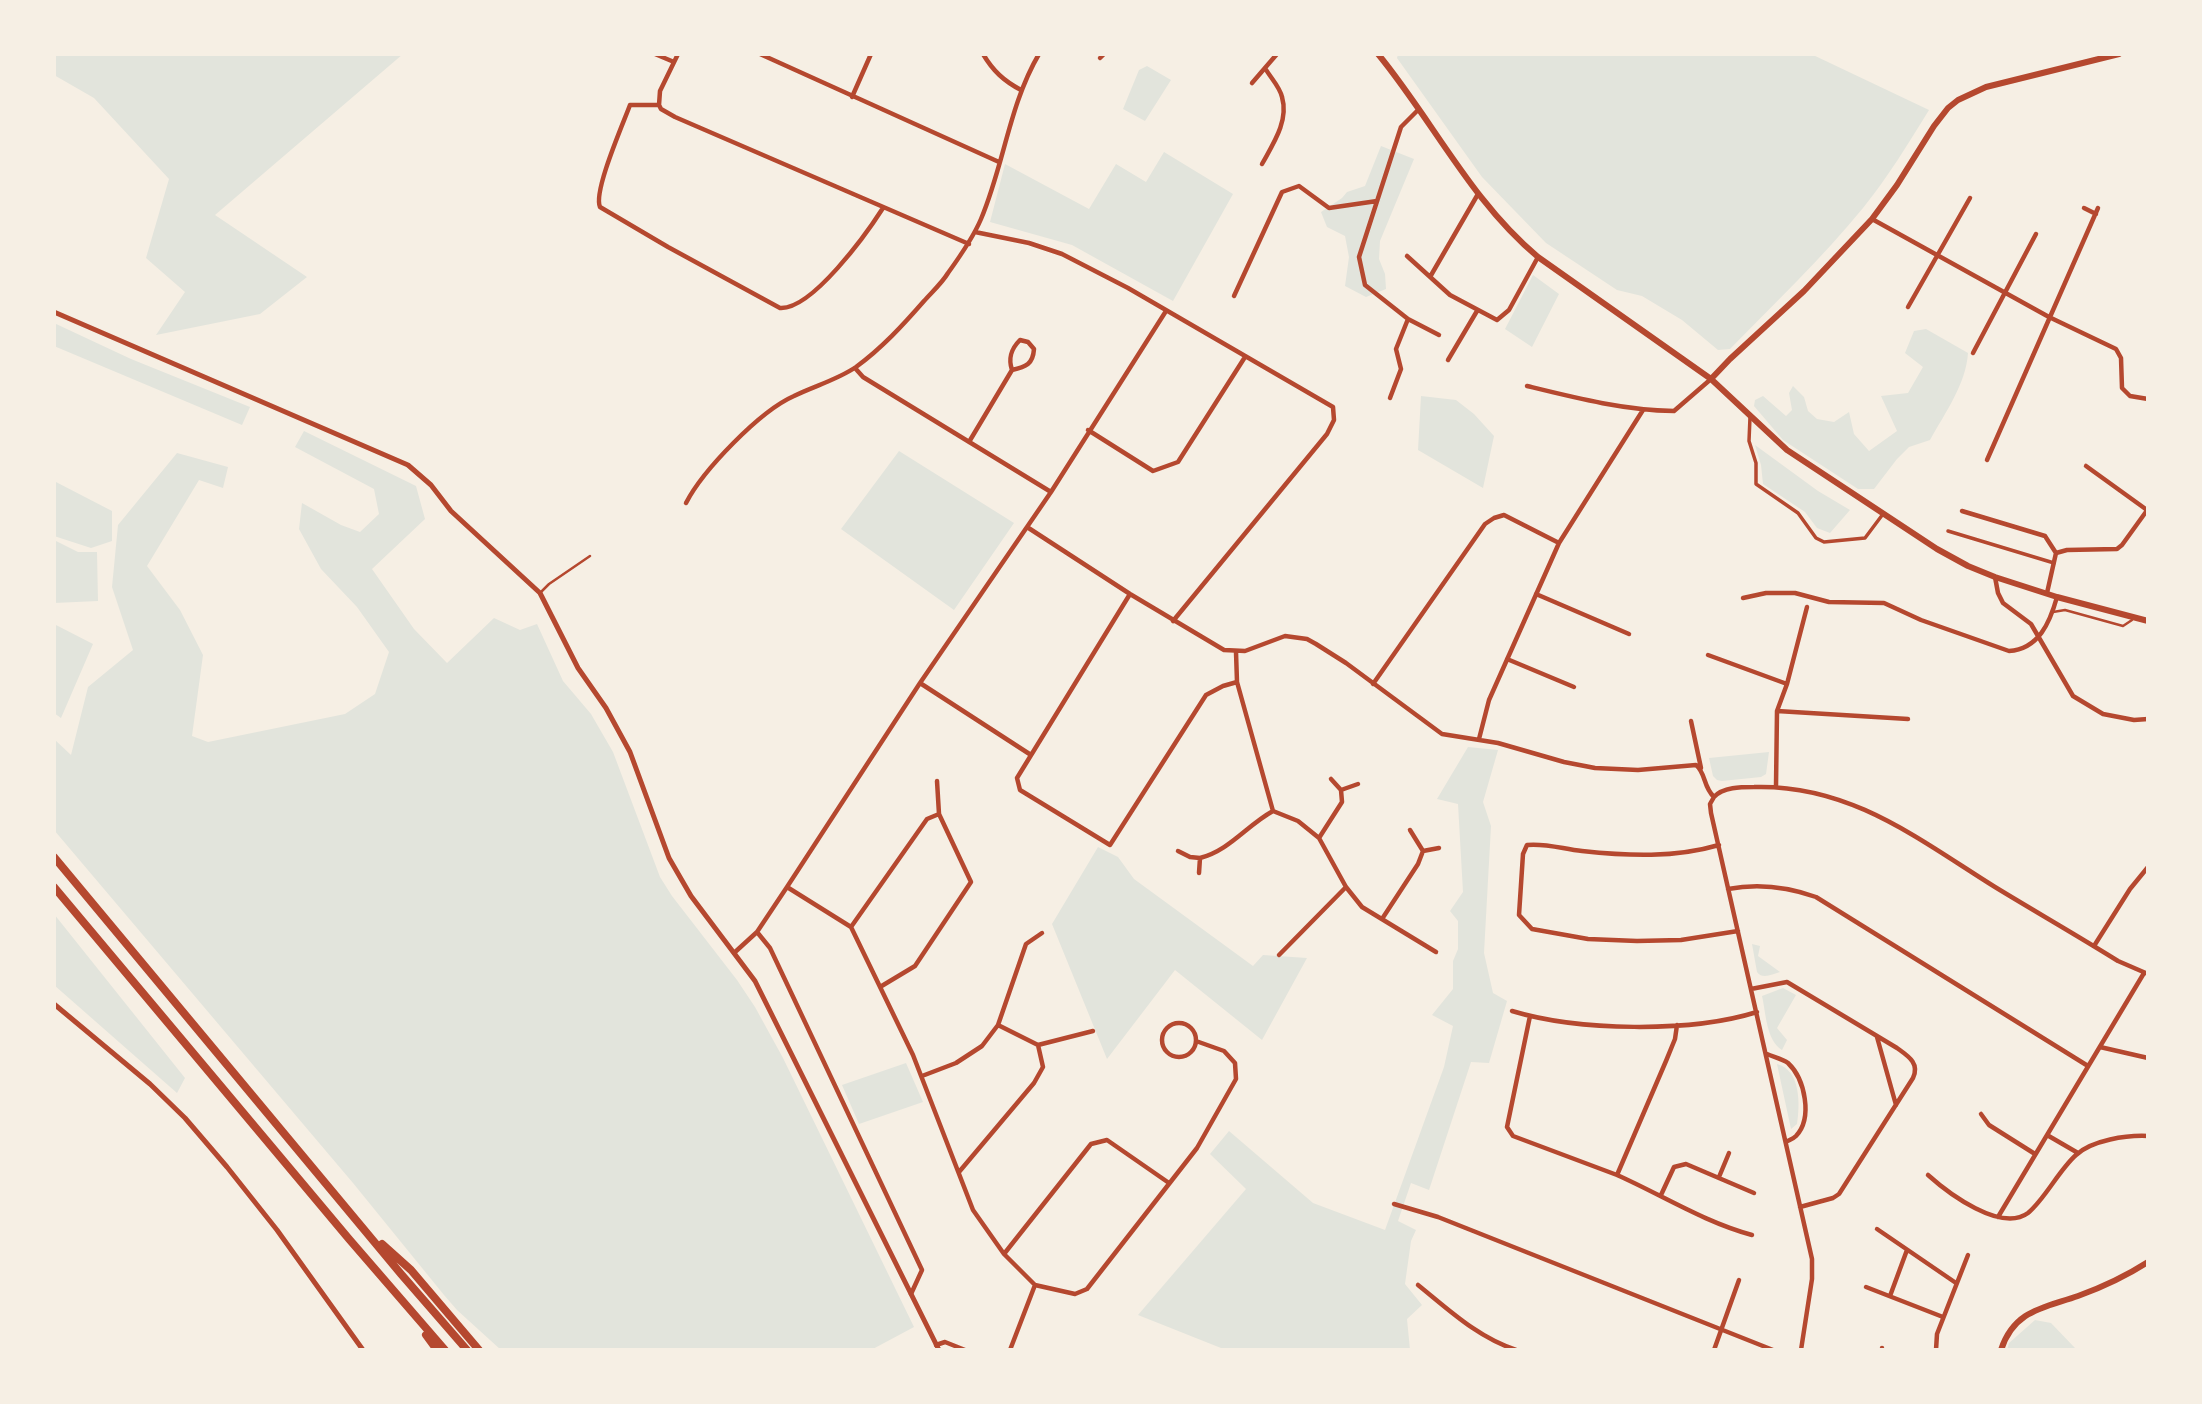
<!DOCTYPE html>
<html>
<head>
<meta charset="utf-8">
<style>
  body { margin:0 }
  #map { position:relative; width:2202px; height:1404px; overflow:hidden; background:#f6efe4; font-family:"DejaVu Sans",sans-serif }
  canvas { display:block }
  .frame { position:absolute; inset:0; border:56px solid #f6efe4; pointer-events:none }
</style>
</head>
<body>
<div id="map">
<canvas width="2202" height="1404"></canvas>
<div class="frame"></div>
</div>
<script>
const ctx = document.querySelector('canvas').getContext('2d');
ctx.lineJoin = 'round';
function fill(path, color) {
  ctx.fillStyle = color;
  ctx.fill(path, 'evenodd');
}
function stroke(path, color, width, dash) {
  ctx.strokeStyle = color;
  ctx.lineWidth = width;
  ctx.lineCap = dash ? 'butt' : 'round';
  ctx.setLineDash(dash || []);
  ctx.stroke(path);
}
const green = new Path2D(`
  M54 54H403L215 215 307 277 260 314 156 335 185 292 146 258 169 179 94 98 54 75Z
  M1398 54H1811L1929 110C1908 144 1888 177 1863 208 1822 258 1775 303 1730 349L1718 350 1682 320 1642 296 1617 290 1546 243 1482 177 1397 58Z
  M1147 66 1171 80 1145 121 1123 109 1139 70Z
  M1381 146 1414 159 1380 241 1379 259 1385 274 1386 289 1366 297 1345 286 1349 257 1345 236 1327 227 1321 212 1342 198 1347 192 1365 186Z
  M1164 152 1233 194 1173 301 1072 245 990 222 1005 164 1089 209 1116 164 1146 182Z
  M1533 275 1559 294 1532 347 1505 329Z
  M54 323 131 359 250 407 242 425 54 346Z
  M1926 329 1968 353C1966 384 1945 413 1930 440L1909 447 1897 459 1874 489H1858L1783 440 1754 406 1755 400 1763 396 1786 416 1792 410 1789 393 1793 386 1804 397 1808 411 1817 419 1834 422 1849 412 1854 434 1869 451 1897 431 1881 396 1908 393 1923 367 1905 353 1914 331Z
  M1421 396 1456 400 1474 414 1494 436 1483 488 1418 450Z
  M304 431 416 486 425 519 372 569 414 629 447 663 494 618 520 630 537 624 563 681 591 714 613 752 660 877 672 896 737 980 755 1007 783 1058 914 1327 871 1350H501L457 1310 444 1295 353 1183 54 830V739L71 755 88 687 133 650 112 587 118 525 177 453 228 467 223 488 199 480 147 566 180 610 203 655 192 736 208 742 345 714 375 694 389 652 357 607 321 569 299 529 302 503 341 525 360 532 379 514 374 489 295 447Z
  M1755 445 1818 491 1850 510 1830 533 1817 528 1805 512 1763 484 1761 465Z
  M899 451 1014 523 954 610 841 529Z
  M54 481 112 511V541L91 548 54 536Z
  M54 540 78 552H97L98 601 54 603Z
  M54 624 93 644 61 718 54 713Z
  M1468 747 1498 750 1483 802 1491 826 1484 953 1493 993 1507 1001 1489 1063 1471 1062 1429 1190 1411 1183 1398 1221 1416 1230 1411 1241 1405 1284 1422 1305 1407 1319 1410 1350H1226L1138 1315 1246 1189 1210 1154 1229 1131 1313 1203 1385 1230 1444 1067 1453 1026 1432 1015 1453 989V961L1458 949V921L1450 911 1463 892 1458 804 1437 799Z
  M1769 752 1766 774 1761 777 1722 781 1717 780 1713 776 1709 758Z
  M1098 847 1118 857 1134 879 1253 966 1263 955 1307 958 1262 1040 1175 970 1107 1059 1052 924Z
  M54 914 185 1078 177 1093 54 985Z
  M1752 944 1760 946 1758 956 1780 972C1772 974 1763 980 1757 972Z
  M1783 988 1796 995 1777 1028 1787 1040 1782 1050C1766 1040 1766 1013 1762 996Z
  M906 1063 923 1102 859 1124 842 1085Z
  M1777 1064C1801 1070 1800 1105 1797 1124L1791 1129Z
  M2035 1320 2051 1323 2075 1348 2083 1350H2007L2009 1343Z`);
const service = new Path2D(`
  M540 593 549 584 590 556
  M2053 612 2065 610 2123 626 2132 620`);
const pedestrian = new Path2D(`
  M1750 417 1749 441 1756 463V484L1798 513 1816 538 1824 542 1865 538 1883 514
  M1948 531 2054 563`);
const minor = new Path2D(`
  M655 54 674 62
  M760 54 999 162
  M983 54C993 71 1004 81 1021 90
  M1100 58 1104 54
  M1252 83 1277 54
  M852 97 871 54
  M659 105H630C623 124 593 192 600 207L668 247 780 308C812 310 867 233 883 208
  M659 105 661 109 675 117 969 244
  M659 105 660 91 678 54
  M1418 110 1401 127 1359 257 1365 285 1408 319 1439 335
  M1262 164C1273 144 1289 121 1282 97 1280 87 1270 77 1265 68
  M2084 208 2096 214
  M1872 219 2049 317 2116 349 2121 358 2122 388 2130 396 2148 399
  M975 232 1029 243 1062 254 1128 288 1333 407 1334 420 1327 434 1173 621
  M1407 256 1450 295 1497 320 1509 310 1538 257
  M1430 277 1478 194
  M1234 296 1282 192 1299 186 1329 208 1377 201
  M1908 307 1970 198
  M1973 353 2036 234
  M1448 360 1477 311
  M855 368 863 377 1051 492
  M1527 386C1576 398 1623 410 1674 411L1711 379
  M1390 398 1401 369 1396 349 1408 319
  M1088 430 1153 471 1178 462 1245 357
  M969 442 1012 370C1008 358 1011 349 1020 340L1028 342 1034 349C1033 364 1026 367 1012 370
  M1987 460 2098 208
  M2086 466 2147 510
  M686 503C703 470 760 411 794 396 814 386 837 380 856 367 882 348 903 325 924 301 932 292 942 283 948 273 961 255 973 238 981 219 1004 165 1009 105 1039 54
  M1962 511 2045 536 2056 553 2047 593
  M1027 527 1130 594 1224 650 1245 651 1285 636 1307 639 1316 644 1346 663 1442 734 1498 743 1564 762 1595 768 1638 770 1696 765C1706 773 1703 787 1714 797
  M2056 553 2067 550 2117 549 2122 545 2148 509
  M1995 577 1998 593 2003 603 2031 624 2073 696 2103 714 2134 720 2148 719
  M1130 594 1017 778 1020 790 1110 845 1206 695 1223 686 1237 682
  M1536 594 1629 634
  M1743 598 1766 593H1795L1829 602 1884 603 1921 620 2009 651C2039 649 2050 622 2057 597
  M1236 652 1237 682 1273 811 1298 821 1319 838 1346 887 1362 907 1436 952
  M1708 655 1787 684
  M1507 659 1574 687
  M920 683 1031 755
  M1373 684 1485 524 1494 518 1504 515 1559 543
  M1777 711 1908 719
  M1691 721 1701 768
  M1479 739 1489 700 1559 543 1643 410
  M937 781 939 814
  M1776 786 1777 711 1787 684 1807 607
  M1341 790 1358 784
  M1714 797 1710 804 1711 813 1812 1259V1279L1801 1350
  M1714 797C1723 787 1741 787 1754 787 1850 784 1918 839 1995 887 2036 912 2078 936 2118 961L2148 974
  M1319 838 1342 802 1341 790 1331 779
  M1719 845C1675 858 1628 856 1582 851 1563 849 1546 843 1527 845L1523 854 1519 915 1532 929 1588 939 1637 941 1681 940 1738 931
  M1178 851 1190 857 1200 858
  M1423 851 1439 848
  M1199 873 1200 858C1230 850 1246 826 1273 811
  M787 887 851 927 913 1055 973 1210 1004 1254 1035 1285
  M1728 889C1759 883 1788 887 1816 897L2088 1066
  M1382 919 1418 864 1423 851 1410 830
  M851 927 927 819 939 814 971 882 915 966 880 987
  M757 932 770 948 922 1270 911 1294
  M2094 946 2130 889 2148 867
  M734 953 757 932 787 887 920 683 1051 492 1166 311
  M1279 955 1346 887
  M1751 989 1787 982 1897 1048C1908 1056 1920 1063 1913 1078L1839 1194 1833 1198 1800 1207
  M1512 1011C1578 1031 1690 1033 1757 1012
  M1530 1016 1507 1127 1513 1136 1617 1175 1666 1061 1675 1039 1677 1025
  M1162 1040a17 17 0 1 1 34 0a17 17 0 1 1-34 0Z
  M1877 1037 1896 1105
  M1038 1045 1093 1031
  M2100 1047 2148 1058
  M1767 1054C1774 1057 1783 1059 1788 1063 1805 1079 1813 1118 1796 1136 1793 1139 1789 1140 1786 1142
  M922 1076 956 1063 982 1046 998 1025 1026 944 1042 933
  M1981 1114 1989 1125 2035 1154
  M2047 1135 2078 1153
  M959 1172 1034 1083 1043 1067 1038 1045 998 1025
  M1617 1175C1662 1195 1704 1222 1752 1235
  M1928 1175C1948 1193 2001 1233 2028 1213 2045 1199 2059 1170 2076 1155 2092 1140 2127 1135 2148 1136
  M1719 1177 1729 1153
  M1661 1195 1674 1167 1686 1164 1754 1193
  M1394 1204 1438 1217 1773 1350
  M1998 1217 2144 973
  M1877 1229 1956 1283
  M1004 1254 1091 1144 1107 1140 1169 1183
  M1035 1285 1075 1294 1087 1289 1197 1148 1236 1079 1235 1063 1224 1051 1196 1041
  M1418 1285C1449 1310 1477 1337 1516 1350
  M1866 1287 1943 1317
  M1890 1296 1907 1250
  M936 1345 945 1342 965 1350
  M1010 1350 1035 1285
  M1714 1350 1739 1280
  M1882 1350V1348
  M1936 1350 1937 1334 1968 1255`);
const tertiary = new Path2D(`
  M54 312 408 465 431 485 451 511 540 593 578 668 606 708 630 752 669 858 691 896 755 981 939 1350
  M54 1004 150 1084 185 1118 227 1167 277 1230 363 1350`);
const secondary = new Path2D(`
  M1378 54C1433 121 1471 201 1538 257L1711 379 1787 450 1937 549 1968 566 1995 577 2057 597 2148 621
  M1711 379 1730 359 1804 291 1872 219 1897 185 1934 126 1948 108 1958 100 1986 87 2119 54
  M2001 1350C2014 1310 2044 1308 2078 1296 2103 1287 2126 1276 2148 1262`);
const trunk = new Path2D(`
  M54 857 401 1274 467 1350
  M54 887 349 1239 445 1350
  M382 1244 411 1270 479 1350
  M426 1335 437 1350`);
fill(green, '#e2e4dc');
stroke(service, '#b5482f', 2.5);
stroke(pedestrian, '#b5482f', 3.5);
stroke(minor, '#b5482f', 4.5);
stroke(tertiary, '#b5482f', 5);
stroke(secondary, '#b5482f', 6);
stroke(trunk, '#b5482f', 8);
</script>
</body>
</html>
